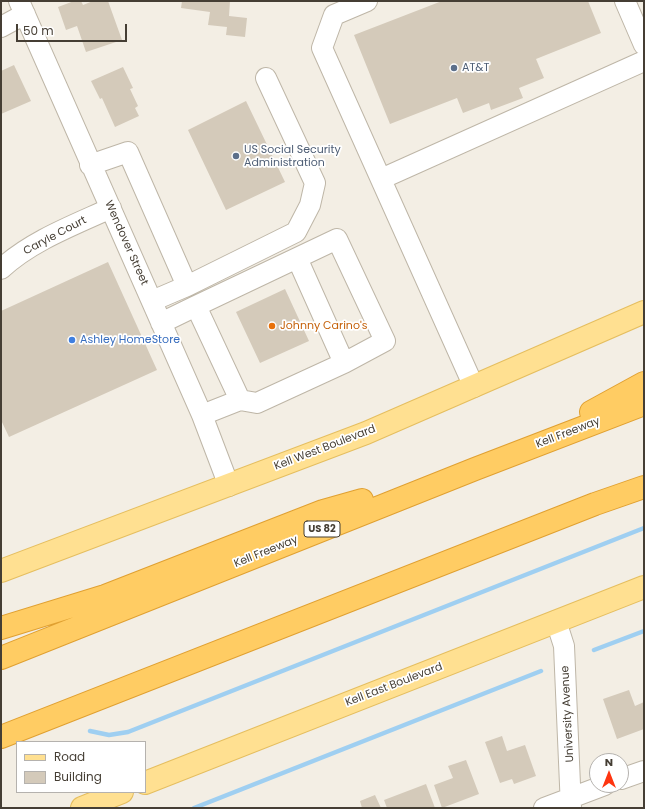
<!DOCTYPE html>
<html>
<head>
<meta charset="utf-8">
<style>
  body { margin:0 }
  #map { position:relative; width:645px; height:809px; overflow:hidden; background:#f3eee4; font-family:Poppins,sans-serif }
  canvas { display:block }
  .frame { position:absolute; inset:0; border:2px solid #453e34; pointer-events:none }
  .legend { position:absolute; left:16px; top:741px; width:130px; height:52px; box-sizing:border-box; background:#fff; border:1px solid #b5b2ae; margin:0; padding:5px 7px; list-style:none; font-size:12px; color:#453e34 }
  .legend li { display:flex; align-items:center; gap:8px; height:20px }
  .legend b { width:20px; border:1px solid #b5b2ae }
  .north { position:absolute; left:589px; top:753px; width:40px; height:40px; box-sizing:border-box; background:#fff; border:1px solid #b5b2ae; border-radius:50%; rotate:0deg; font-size:11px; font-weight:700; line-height:16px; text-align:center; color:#453e34 }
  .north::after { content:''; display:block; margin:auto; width:14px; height:18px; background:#fe3510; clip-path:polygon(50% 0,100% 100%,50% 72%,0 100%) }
  .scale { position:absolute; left:16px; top:24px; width:111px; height:18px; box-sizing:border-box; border:2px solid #453e34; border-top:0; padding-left:5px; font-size:12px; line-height:14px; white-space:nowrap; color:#453e34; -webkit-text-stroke:3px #fff; paint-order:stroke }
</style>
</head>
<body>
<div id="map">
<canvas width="645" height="809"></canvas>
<div class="frame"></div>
<ul class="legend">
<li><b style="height:5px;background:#ffe091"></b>Road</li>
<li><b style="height:11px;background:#d4caba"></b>Building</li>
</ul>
<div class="north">N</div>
<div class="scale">50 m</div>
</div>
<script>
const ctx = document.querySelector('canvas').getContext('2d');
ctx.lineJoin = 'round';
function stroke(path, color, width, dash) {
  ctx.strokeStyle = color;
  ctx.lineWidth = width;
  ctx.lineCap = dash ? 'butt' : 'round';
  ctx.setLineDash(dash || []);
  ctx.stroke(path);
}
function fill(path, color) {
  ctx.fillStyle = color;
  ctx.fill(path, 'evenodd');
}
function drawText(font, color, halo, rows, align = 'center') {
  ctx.font = font + ' Poppins,sans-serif';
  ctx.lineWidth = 3.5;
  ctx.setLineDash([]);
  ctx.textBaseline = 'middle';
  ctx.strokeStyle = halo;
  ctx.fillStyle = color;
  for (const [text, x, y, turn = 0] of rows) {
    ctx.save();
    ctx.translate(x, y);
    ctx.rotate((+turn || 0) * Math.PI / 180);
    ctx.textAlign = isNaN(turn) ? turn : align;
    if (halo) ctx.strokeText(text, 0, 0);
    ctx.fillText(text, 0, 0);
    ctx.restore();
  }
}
const stream = new Path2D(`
  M594 650 644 631
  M90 731 109 735 128 732 644 528
  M194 808 541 671`);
const building = new Path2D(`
  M74 1H81L83 5 93 1H108L122 40 86 52 77 26 66 30 58 7Z
  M182 1H230L229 16 247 18 245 37 226 35 227 27 208 25 210 12 181 8Z
  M442 1H588L601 33 536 59 544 78 519 88 523 98 491 110 489 103 463 113 457 98 390 124 354 35Z
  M14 65 31 101 1 114V71Z
  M123 67 133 88 130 89 138 106 135 108 139 116 115 127 102 98 100 99 91 81Z
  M246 101 285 182 226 210 188 130Z
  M108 262 157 370 9 437 1 420V311Z
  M285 289 309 341 260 363 236 312Z
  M629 690 635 706 644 702V729L617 739 603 699Z
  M502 736 507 751 525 745 536 776 514 784 512 779 500 783 485 742Z
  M466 760 479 794 442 808 434 785 453 778 448 766Z
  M426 784 435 808H387L384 800Z
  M375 795 381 808H362L360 801Z`);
const minor = new Path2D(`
  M19 1 202 415 229 486
  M367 1 334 15 322 48 474 387
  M625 1 644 45
  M1 27 25 14
  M90 165 128 152 187 286 152 301
  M381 179 644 61
  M297 258 337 239 385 341 344 363
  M1 269C31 241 74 225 111 208
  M187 286 296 232 310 205 315 183 266 78
  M161 323 196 306
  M202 415 240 400 196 306 297 258 344 363 257 403 240 400
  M556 621 564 646 571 808
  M621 779 644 771
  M544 808 605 785`);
const major = new Path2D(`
  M1 571 366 433 644 312
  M145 783 644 587
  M82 808 122 792`);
const highway = new Path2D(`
  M591 412 644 383
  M1 628 105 596 323 511 362 500
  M1 658 475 469 644 404
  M1 737 595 504 644 487`);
const markers = [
  [454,68,4,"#5c6f8a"],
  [236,156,4,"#5c6f8a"],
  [272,326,4,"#e8710a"],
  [72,340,4,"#3f7fe0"]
];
const shields = [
  [322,529,36]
];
const shieldNames = [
  ["US 82",322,529]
];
const serviceNames = [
  ["AT&T",462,68],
  ["US Social Security",244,150],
  ["Administration",244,163]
];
const streetNames = [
  ["Caryle Court",55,236,-28],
  ["Wendover Street",126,243,66],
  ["Kell Freeway",568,433,-21],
  ["Kell West Boulevard",325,448,-21],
  ["Kell Freeway",266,552,-22],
  ["Kell East Boulevard",394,685,-21],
  ["University Avenue",568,714,-93]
];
const foodNames = [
  ["Johnny Carino's",280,326]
];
const shopNames = [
  ["Ashley HomeStore",80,340]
];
stroke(stream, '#9fcff1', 4.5);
fill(building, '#d4caba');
stroke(minor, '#beb6a7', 22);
stroke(major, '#e5be5f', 24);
stroke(highway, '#e0a031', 24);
stroke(minor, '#fff', 20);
stroke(major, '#ffe091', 22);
stroke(highway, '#ffcc63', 22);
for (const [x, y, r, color] of markers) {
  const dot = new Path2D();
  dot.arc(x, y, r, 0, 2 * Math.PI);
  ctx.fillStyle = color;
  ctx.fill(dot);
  stroke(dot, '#fff', 1.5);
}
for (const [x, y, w] of shields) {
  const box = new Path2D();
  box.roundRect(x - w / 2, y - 8, w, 16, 3);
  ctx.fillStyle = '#fff';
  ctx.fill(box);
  stroke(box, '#453e34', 1);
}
drawText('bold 10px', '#453e34', null, shieldNames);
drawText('11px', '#4e5e75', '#fff', serviceNames, 'left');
drawText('11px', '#453e34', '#fff', streetNames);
drawText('11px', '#c56008', '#fff', foodNames, 'left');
drawText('11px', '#366cbe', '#fff', shopNames, 'left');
</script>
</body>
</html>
